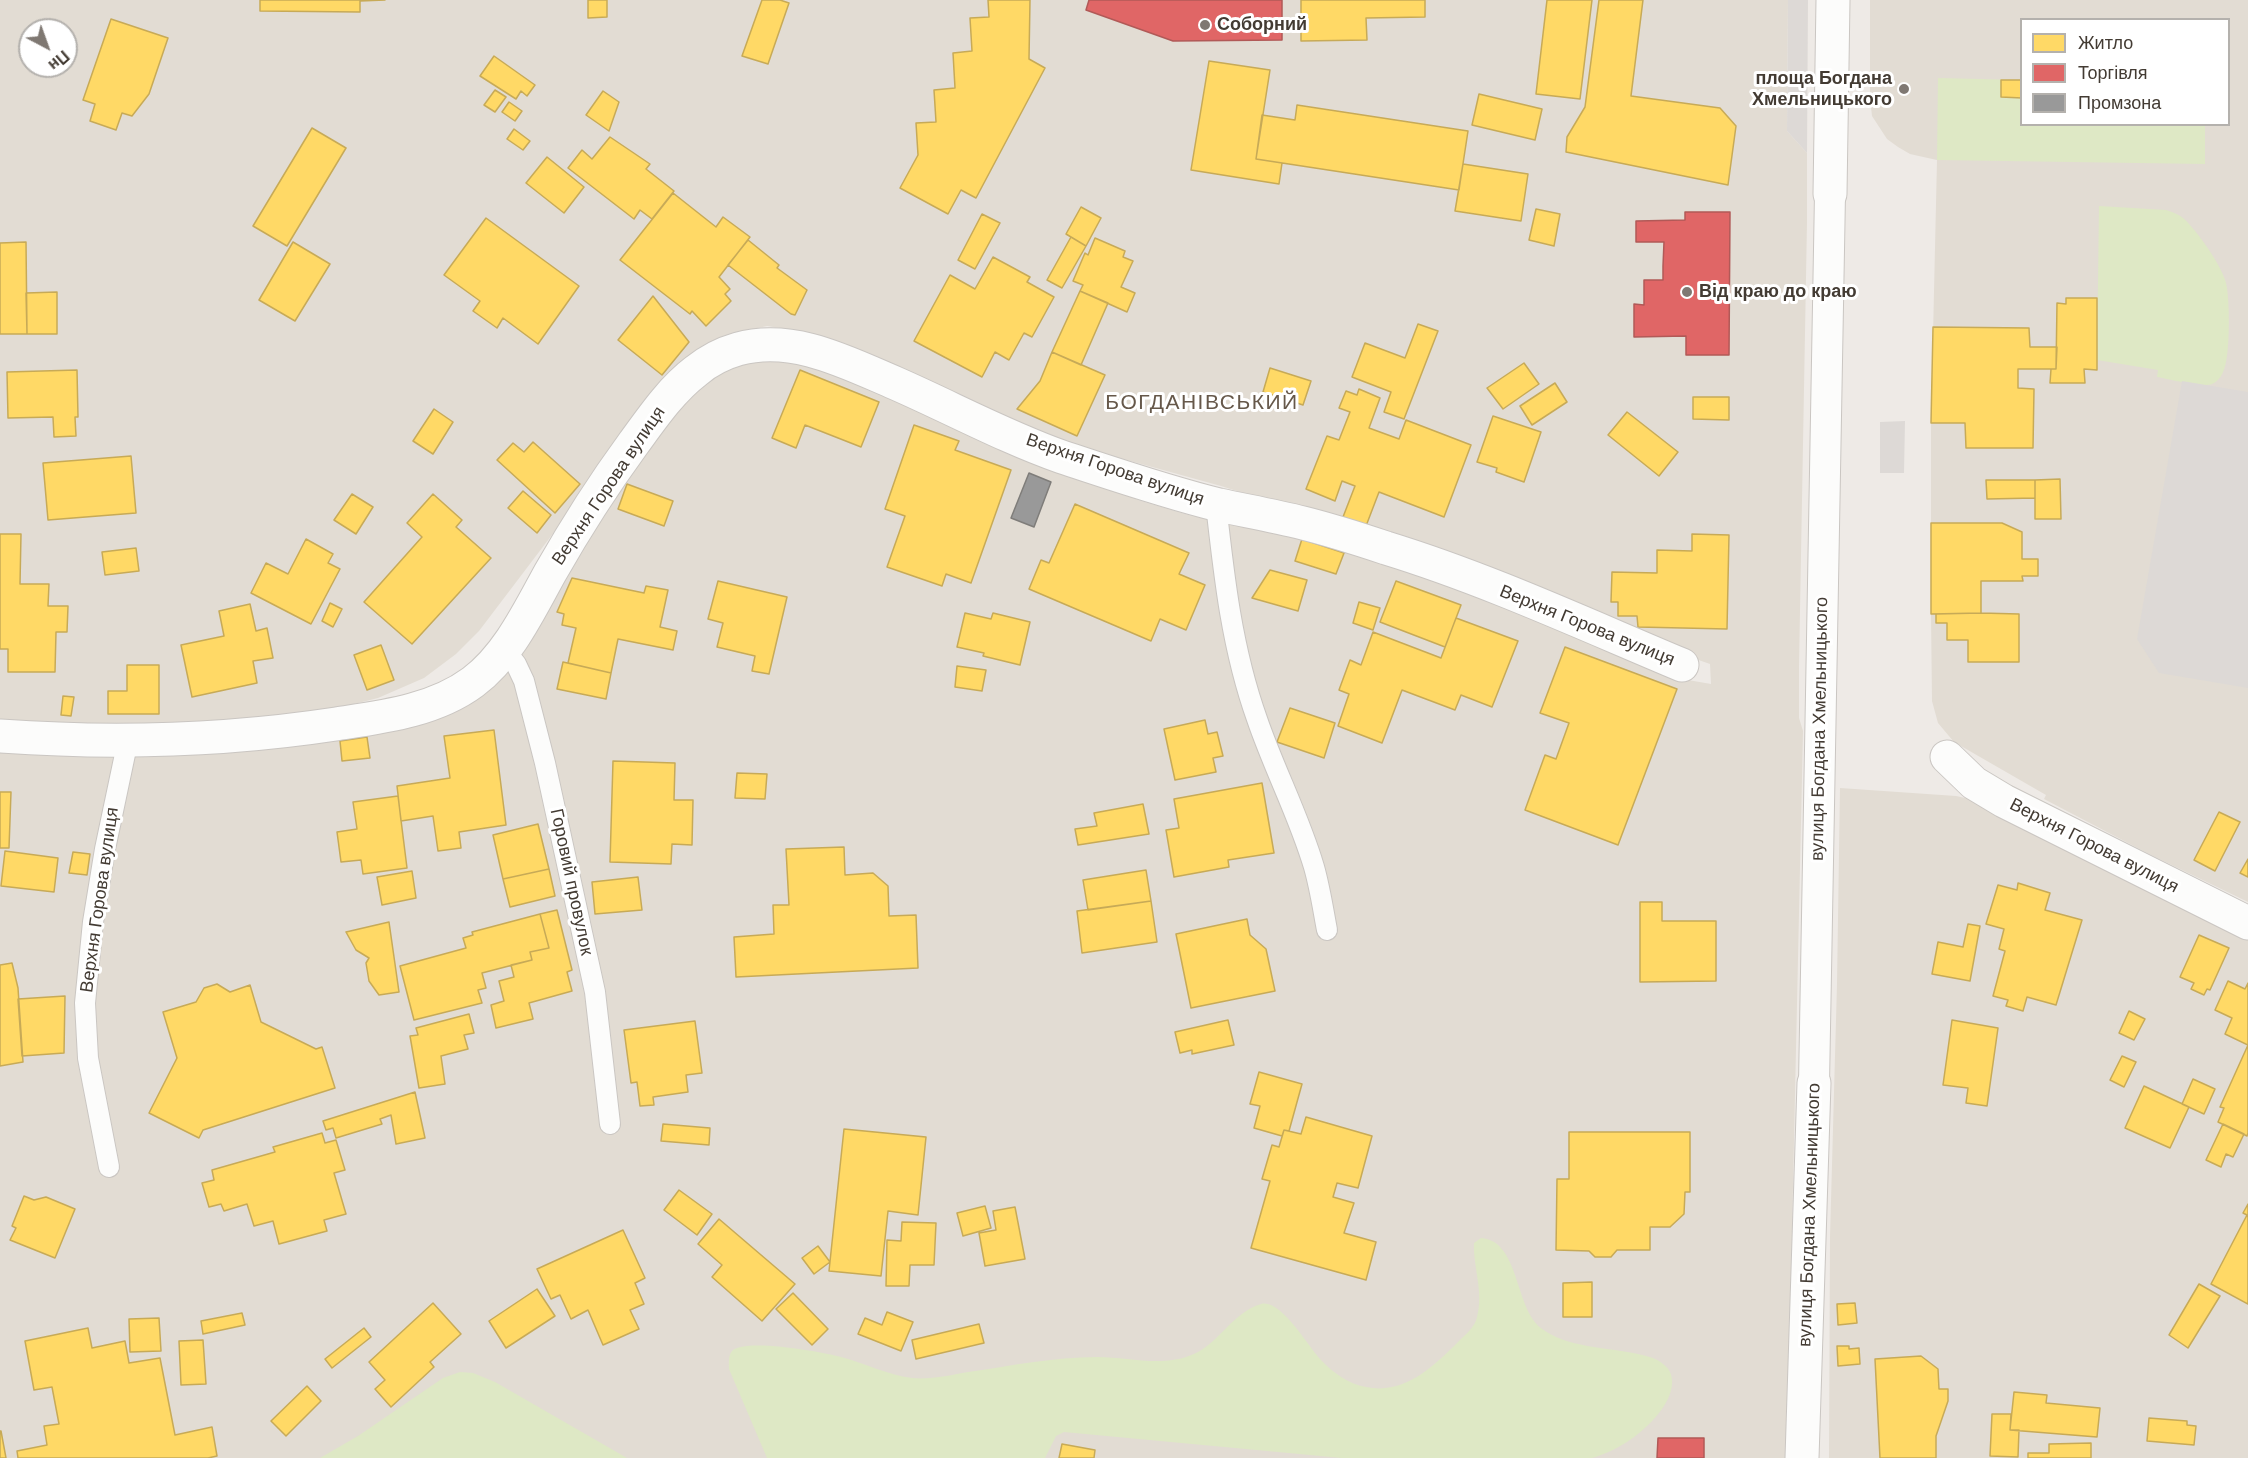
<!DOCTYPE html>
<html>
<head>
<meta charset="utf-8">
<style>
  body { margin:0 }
  #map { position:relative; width:2248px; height:1458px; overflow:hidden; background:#eeeae6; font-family:Helvetica,sans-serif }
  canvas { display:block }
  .legend { position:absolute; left:2020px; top:18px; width:210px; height:108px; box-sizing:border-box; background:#fff; border:2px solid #b4b1ad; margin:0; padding:8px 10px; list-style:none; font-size:18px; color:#433b33 }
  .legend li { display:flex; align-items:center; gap:12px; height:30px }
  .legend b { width:30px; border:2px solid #b4b1ad }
  .north { position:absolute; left:18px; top:18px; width:60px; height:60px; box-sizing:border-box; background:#fff; border:2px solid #b4b1ad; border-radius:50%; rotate:139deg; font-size:16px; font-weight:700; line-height:24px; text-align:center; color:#433b33 }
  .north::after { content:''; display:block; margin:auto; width:21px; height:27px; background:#7f7872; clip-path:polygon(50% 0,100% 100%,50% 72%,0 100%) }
</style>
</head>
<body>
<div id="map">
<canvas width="2248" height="1458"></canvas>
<ul class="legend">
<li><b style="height:16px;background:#ffd966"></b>Житло</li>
<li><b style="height:16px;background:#e06666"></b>Торгівля</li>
<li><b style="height:16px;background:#999"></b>Промзона</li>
</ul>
<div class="north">Пн</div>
</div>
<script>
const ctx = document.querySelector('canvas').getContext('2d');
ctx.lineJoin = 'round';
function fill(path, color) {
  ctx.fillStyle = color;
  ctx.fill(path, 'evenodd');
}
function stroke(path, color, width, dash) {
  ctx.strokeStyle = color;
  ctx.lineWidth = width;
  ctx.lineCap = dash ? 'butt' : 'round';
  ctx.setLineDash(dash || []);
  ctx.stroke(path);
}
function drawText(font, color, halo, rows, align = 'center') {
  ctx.font = font + ' Helvetica,sans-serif';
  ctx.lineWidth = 6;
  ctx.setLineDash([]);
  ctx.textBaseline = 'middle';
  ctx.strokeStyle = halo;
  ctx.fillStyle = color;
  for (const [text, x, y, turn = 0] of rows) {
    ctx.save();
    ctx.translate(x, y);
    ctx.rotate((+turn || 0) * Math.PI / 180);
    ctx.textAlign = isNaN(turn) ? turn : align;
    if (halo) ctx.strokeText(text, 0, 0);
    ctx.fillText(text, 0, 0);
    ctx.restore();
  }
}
const residential = new Path2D(`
  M0 0H1788L1787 131 1807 153V222L1799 666V718L1803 731 1787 1458H0V747L452 708 597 524 659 428 695 386 722 368 791 355 1138 500 1192 516 1254 522 1355 546 1688 680 1711 684 1710 664 1653 644 1420 549 1221 486 1116 457 1044 434 786 329 767 326 723 336 693 357 668 382 479 631 456 654 424 678 378 698 298 718 222 727 0 724ZM30 30H66V66H30Z
  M1870 0H2248V902L2149 854 2044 799 2046 795 1954 742 1938 723 1932 701 1931 614V423L1937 160 1910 154 1898 147 1887 139 1872 116 1870 98ZM2022 20H2228V124H2022Z
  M1840 788 1956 796 1974 800 2248 935V1458H1829L1830 1237 1837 984Z`);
const green = new Path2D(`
  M1938 78 2021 80 2022 124 2205 125V164L1937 160Z
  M2099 206 2166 210C2172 212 2178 214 2183 218 2196 229 2222 266 2226 283 2230 298 2230 352 2225 366 2223 374 2219 381 2212 384 2202 388 2169 379 2157 377L2158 370 2097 360Z
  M1481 1238C1520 1241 1514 1307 1541 1328 1566 1348 1607 1347 1638 1354 1646 1356 1657 1358 1663 1364 1679 1375 1671 1397 1662 1409 1645 1432 1620 1450 1592 1458H1342L1064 1432 1056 1436 1045 1458H767L729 1369C729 1363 728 1356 732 1351 745 1338 822 1352 841 1357 865 1363 887 1375 912 1378 930 1380 951 1375 968 1372 1010 1366 1054 1357 1097 1357 1130 1357 1162 1368 1194 1354 1219 1343 1233 1312 1261 1304 1281 1299 1307 1345 1320 1359 1332 1372 1348 1384 1366 1387 1404 1395 1433 1367 1458 1342 1465 1335 1475 1327 1477 1317 1484 1292 1473 1268 1474 1243Z
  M460 1372 473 1373 495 1382 627 1458H320L358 1436 443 1378Z`);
const parking = new Path2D(`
  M1788 0H1808L1807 153 1787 131Z
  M2182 381 2248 392V688L2159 673 2137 639Z
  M1905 421 1904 473H1880V422Z`);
const homes = new Path2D(`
  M260 0H385L360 1V12L260 11Z
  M588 0H607V17L588 18Z
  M762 0H780L789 3 768 64 742 56Z
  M988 0H1030L1029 59 1045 68 976 198 961 190 948 214 900 188 918 155 916 123 936 122 934 90 955 88 953 53 972 51 970 18 989 17Z
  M1301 0H1425V17L1366 18 1367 40 1301 41Z
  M1547 0H1592L1580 99 1536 94Z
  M1599 0H1643L1631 96 1720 108 1736 126 1728 185 1566 152 1567 137 1585 107Z
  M111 19 168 38 149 94 132 116 122 113 116 130 90 121 95 104 83 100Z
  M494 56 535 85 527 96 521 91 516 99 480 76Z
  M1209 61 1270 70 1256 159 1282 163 1279 184 1191 170Z
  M2001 80H2022V98L2001 97Z
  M495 90 506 97 495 112 484 105Z
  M603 91 619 102 609 131 586 115Z
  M1479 94 1542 109 1535 140 1472 125Z
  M509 102 522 111 515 121 502 112Z
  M1297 105 1468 131 1459 190 1256 159 1262 115 1295 120Z
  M312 128 346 148 287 246 253 226Z
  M514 129 530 141 523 150 507 139Z
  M610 137 650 164 646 169 674 191 652 219 640 210 634 219 568 168 582 150 592 159Z
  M547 157 584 187 564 213 526 183Z
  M1463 164 1528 174 1521 221 1455 211Z
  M673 193 716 227 723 217 750 237 719 277 730 289 725 294 731 301 706 326 692 311 690 314 620 260Z
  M1081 207 1101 218 1086 246 1066 234Z
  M1536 209 1560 214 1554 246 1529 240Z
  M982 214 1000 223 975 269 958 260Z
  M486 218 579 286 538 344 503 318 497 328 473 311 480 301 444 275Z
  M1071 237 1086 246 1062 288 1047 280Z
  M1095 238 1125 251 1123 257 1133 261 1121 287 1135 293 1127 312 1080 291 1083 285 1073 281 1085 253 1088 255Z
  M748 240 779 265 777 268 807 290 795 315 791 314 728 265Z
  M26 242 27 334H0V243Z
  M293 242 330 264 295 321 259 300Z
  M993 257 1030 277 1027 282 1054 297 1032 337 1024 333 1009 360 995 352 982 377 914 341 950 275 975 289Z
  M1080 291 1108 303 1081 365 1052 352Z
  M57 292V334H27L26 293Z
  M653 296 689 342 662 375 618 340Z
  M2066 298H2097V370L2084 369 2085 383H2050L2051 369H2056L2057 303 2066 304Z
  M1418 324 1438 331 1404 419 1384 412 1391 392 1352 377 1365 343 1405 358Z
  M1933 327 2029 328 2030 347H2057L2056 369H2018V388L2034 389 2033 448H1966L1965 423H1931Z
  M1052 352 1105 375 1077 436 1017 409 1040 381Z
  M1524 363 1539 384 1503 409 1487 388Z
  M1270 368 1311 381 1303 405 1263 392Z
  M77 370 78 417H75L76 436 54 437 53 417 8 418 7 372Z
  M800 370 879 402 861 447 805 425 796 448 772 438Z
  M1555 383 1567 402 1532 425 1520 406Z
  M1359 389 1380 398 1369 428 1399 439 1406 420 1471 445 1444 517 1379 492 1366 526 1343 517 1355 486 1342 481 1335 501 1306 489 1327 436 1339 440 1350 412 1339 408 1346 391 1357 395Z
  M1693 397H1729V420L1693 419Z
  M434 409 453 422 433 454 413 441Z
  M1627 412 1678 452 1659 476 1608 435Z
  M1493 416 1541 432 1524 482 1496 472 1497 468 1477 462Z
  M914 425 959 441 955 450 1011 470 971 583 946 574 942 586 887 567 905 516 885 509Z
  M533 442 580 484 555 513 497 460 513 443 524 452Z
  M131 456 136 513 48 520 43 463Z
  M2060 479 2061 519H2035V480Z
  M1986 480H2035V498L1987 499Z
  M627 484 673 501 664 526 618 509Z
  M523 491 551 515 537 533 508 508Z
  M352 494 373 507 356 534 334 520Z
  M433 494 462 520 456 527 491 558 412 644 364 602 422 537 407 523Z
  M1075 504 1189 553 1179 574 1205 585 1186 630 1160 619 1151 641 1029 589 1041 560 1049 563Z
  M1931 523H2002L2022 532V559H2038V576H2022L2023 581H1981V613L1931 614Z
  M0 534H21L20 584H49L48 606H68L67 632H56L55 672H8V649H0Z
  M1692 534 1729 535 1727 629 1638 627 1637 616H1618V602H1611L1612 572 1657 573V550L1692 551Z
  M306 539 333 554 328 563 340 569 311 624 251 593 266 563 288 574Z
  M1302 539 1344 553 1336 574 1295 561Z
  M136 548 139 571 105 575 102 552Z
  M1270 570 1307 580 1298 611 1252 598Z
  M572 578 644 593 646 586 668 590 660 627 677 631 673 650 618 639 611 673 568 663 576 628 562 625 564 614 557 612Z
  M718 581 787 597 769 674 752 671 755 656 717 647 723 623 708 619Z
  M1396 581 1461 605 1445 647 1380 622Z
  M1359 602 1380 608 1373 630 1353 623Z
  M330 603 342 609 333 627 322 621Z
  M250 604 256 631 267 628 273 658 253 661 257 683 192 697 181 645 224 636 219 611Z
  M965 613 991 619 993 613 1030 622 1020 665 983 656 984 653 957 647Z
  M1981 613 2019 614V662H1968V640H1947V623H1936V614Z
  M1456 618 1518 641 1492 707 1461 695 1455 710 1402 690 1382 743 1338 726 1349 694 1339 690 1350 660 1361 665 1373 632 1441 658Z
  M381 645 394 680 367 690 354 655Z
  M1565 647 1677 689 1618 845 1525 810 1545 755 1556 759 1569 723 1540 713Z
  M563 662 611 673 606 699 557 689Z
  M127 665H159V714H108V691H127Z
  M957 666 986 670 982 691 955 687Z
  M63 696 74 697 71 716 61 715Z
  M1290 708 1335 723 1324 758 1277 742Z
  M1205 720 1208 734 1217 732 1223 756 1213 758 1216 772 1175 780 1164 729Z
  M494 730 506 825 459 832 461 848 438 851 433 816 401 821 397 786 450 778 444 736Z
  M367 737 370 758 342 761 340 741Z
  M613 761 675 763 674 800H693L692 845 672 844 671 864 610 862Z
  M737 773 767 774 765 799 735 798Z
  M1262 783 1274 853 1228 860 1229 867 1174 877 1166 830 1179 828 1174 799Z
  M0 792H11L9 848H0Z
  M398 796 407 868 363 874 361 860 341 862 337 832 357 829 353 802Z
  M1143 804 1149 834 1078 845 1075 829 1097 826 1094 813Z
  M2219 812 2240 822 2215 871 2194 860Z
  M538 824 549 869 503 879 493 835Z
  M844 847 845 875 873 873 888 886 889 916 916 915 918 968 736 977 734 937 774 934 773 905H789L786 849Z
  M5 851 58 858 54 892 1 886Z
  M73 852 90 854 87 875 69 873Z
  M2248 859V877L2240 873Z
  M549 869 555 896 510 907 503 879Z
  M1146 870 1151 901 1088 910 1083 880Z
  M412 871 416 898 382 905 377 877Z
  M638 877 642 910 595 914 592 882Z
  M2018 883 2050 893 2045 910 2082 920 2056 1005 2027 997 2023 1011 2006 1006 2008 1000 1993 996 2005 951 1999 949 2004 929 1986 924 1998 885 2017 890Z
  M1151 901 1157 942 1082 953 1077 911Z
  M1640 902H1662V921H1716V981L1640 982Z
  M557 910 572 970 567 972 572 991 529 1003 533 1019 496 1028 491 1005 504 1001 499 981 514 977 511 965 532 960 530 952 549 948 540 914Z
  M540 914 549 948 530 952 532 960 482 973 486 988 478 990 482 1003 414 1020 400 966 466 948 463 938 473 935 472 932Z
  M1247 919 1250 935 1266 949 1275 991 1191 1008 1176 934Z
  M389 922 399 992 379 995 369 981 366 963 369 958 356 950 346 932Z
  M1968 924 1980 926 1970 981 1932 974 1938 942 1963 947Z
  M2199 935 2229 948 2210 990 2207 989 2204 995 2191 989 2194 983 2180 977Z
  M12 963 18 988 23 1062 0 1066V965Z
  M2228 981 2245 989 2248 983V1045L2225 1034 2232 1018 2215 1010Z
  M217 984 230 992 250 985 261 1022 316 1049 322 1047 335 1088 203 1130 199 1138 149 1113 177 1058 163 1012 196 1002 204 988Z
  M65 996 64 1053 22 1056 18 999Z
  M2129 1011 2145 1019 2134 1040 2119 1033Z
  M469 1014 474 1033 464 1035 468 1049 441 1056 445 1084 419 1088 410 1036 418 1035 416 1028Z
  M1228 1020 1234 1045 1192 1054V1050L1180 1053 1175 1032Z
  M1952 1020 1998 1028 1987 1106 1966 1103 1968 1088 1943 1085Z
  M695 1021 702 1073 686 1075 688 1092 653 1097 654 1105 640 1106 637 1082 631 1083 624 1030Z
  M2248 1045V1133L2247 1136 2218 1122 2224 1108 2220 1107Z
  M2122 1056 2136 1062 2124 1087 2110 1080Z
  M1259 1072 1302 1084 1289 1131 1284 1130 1282 1136 1254 1128 1260 1106 1250 1104Z
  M2193 1079 2215 1089 2204 1114 2182 1104Z
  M2144 1086 2189 1107 2170 1148 2125 1128Z
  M415 1092 425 1138 396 1144 391 1115 380 1119 382 1124 336 1138 333 1128 326 1130 323 1121Z
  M1306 1117 1372 1136 1358 1188 1337 1183 1333 1197 1354 1203 1344 1233 1376 1242 1366 1280 1251 1248 1270 1181 1262 1179 1272 1145 1279 1147 1284 1130 1301 1134Z
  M663 1124 710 1128 709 1145 661 1141Z
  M2223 1124 2244 1134 2233 1157 2226 1154 2221 1167 2206 1160Z
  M844 1129 926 1137 918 1215 888 1211 881 1276 829 1271Z
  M1569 1132H1690V1192H1685L1684 1214 1670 1227H1650V1250H1617L1611 1257H1595L1589 1251 1556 1250 1557 1179H1569Z
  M322 1133 325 1143 336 1140 345 1170 334 1173 346 1214 324 1220 327 1231 279 1244 273 1221 254 1226 247 1204 224 1211 221 1204 209 1207 202 1183 214 1180 212 1170 275 1152 273 1147Z
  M679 1190 712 1214 697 1235 664 1210Z
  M24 1196 34 1200 46 1197 75 1209 55 1258 10 1240 16 1228 12 1226Z
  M2248 1204V1304L2211 1284 2247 1215 2243 1213Z
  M985 1206 991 1228 963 1236 957 1213Z
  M1015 1207 1025 1259 985 1266 979 1233 996 1230 993 1211Z
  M719 1219 795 1284 762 1321 712 1277 722 1265 698 1244Z
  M902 1222 936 1223 934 1265H910L909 1286H886L887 1240 901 1241Z
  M623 1230 645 1278 635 1283 644 1304 630 1310 639 1329 603 1345 588 1310 571 1319 560 1295 551 1299 537 1269Z
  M818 1246 830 1262 814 1274 802 1258Z
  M1592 1282V1317H1563V1283Z
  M2199 1284 2220 1296 2188 1348 2169 1335Z
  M537 1289 555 1316 506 1348 489 1321Z
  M793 1293 828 1329 812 1345 776 1309Z
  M433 1303 461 1334 430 1362 434 1367 391 1407 375 1389 385 1380 369 1362Z
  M1855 1303 1857 1323 1838 1325 1837 1304Z
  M887 1312 913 1322 901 1351 858 1334 865 1318 882 1325Z
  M242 1313 245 1325 203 1334 201 1321Z
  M159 1318 161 1351 130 1352 129 1319Z
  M979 1324 984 1343 916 1359 912 1340Z
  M88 1328 92 1348 125 1341 129 1363 160 1358 175 1435 212 1427 217 1456 208 1458H18L17 1451 47 1445 44 1426 59 1424 52 1387 34 1390 25 1341Z
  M364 1328 371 1337 332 1368 325 1359Z
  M203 1340 206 1384 181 1385 179 1341Z
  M1837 1346H1849V1349L1859 1348 1860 1364 1838 1366Z
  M1921 1356 1938 1369 1939 1389H1948V1401L1936 1436V1458H1880L1875 1359Z
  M307 1386 321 1401 286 1436 271 1421Z
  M2014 1392 2047 1395 2046 1403 2100 1408 2097 1437 2010 1430Z
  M1992 1414H2011L2010 1430H2019L2018 1457 1990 1456Z
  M2149 1418 2187 1421V1425L2196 1426 2194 1445 2147 1441Z
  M0 1431H1L6 1458H0Z
  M2091 1443V1458H2028V1453H2049V1444Z
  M1062 1444 1095 1450 1094 1458H1059Z`);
const shops = new Path2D(`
  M1089 0H1282V40L1173 41 1086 10Z
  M1685 212H1730L1729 355H1686V336L1634 337V304L1644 305V280H1663V266L1664 242H1636V221L1685 220Z
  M1658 1438H1704V1458H1657Z`);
const industry = new Path2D(`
  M1029 473 1051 482 1034 527 1011 518Z`);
const service = new Path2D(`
  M1216 504C1224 577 1232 649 1257 719 1274 769 1299 816 1314 867 1320 888 1323 909 1327 930
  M504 649 516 664 524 681 545 763 595 992 610 1124
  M109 1167 88 1058 85 1003 93 922 105 849 128 740`);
const pedestrian = new Path2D(`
  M1814 1083 1830 194`);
const minor = new Path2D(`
  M1830 194 1833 0
  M0 736C113 744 224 741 336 724 382 717 434 711 473 682 508 656 529 611 550 573 575 529 603 485 633 444 652 418 671 390 696 371 708 361 724 353 738 349 793 334 846 362 895 383 950 407 1005 437 1062 457 1114 474 1166 492 1219 505 1247 511 1275 516 1303 523 1331 530 1359 539 1386 548 1487 579 1584 624 1682 665
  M1947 757 1974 783 2004 801 2248 923
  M1802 1458 1814 1083`);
const markers = [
  [1205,25,6,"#7f7872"],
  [1904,89,6,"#7f7872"],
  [1687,292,6,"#7f7872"]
];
const poiNames = [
  ["Соборний",1217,25],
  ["площа Богдана",1892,79,"right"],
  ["Хмельницького",1892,100,"right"],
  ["Від краю до краю",1699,292]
];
const streetNames = [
  ["Верхня Горова вулиця",1115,470,19],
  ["Верхня Горова вулиця",609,486,-56],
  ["Верхня Горова вулиця",1587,626,22],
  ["вулиця Богдана Хмельницького",1820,729,-89],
  ["Верхня Горова вулиця",2094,846,27],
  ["Горовий провулок",571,882,78],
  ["Верхня Горова вулиця",100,900,-82],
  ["вулиця Богдана Хмельницького",1810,1215,-88]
];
const quarterNames = [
  ["БОГДАНІВСЬКИЙ",1202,403]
];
fill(residential, '#e2dcd3');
fill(green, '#dee8c5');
fill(parking, '#ddd9d6');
fill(homes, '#ffd966');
stroke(homes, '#c7aa57', 1.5);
fill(shops, '#e06666');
stroke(shops, '#b15957', 1.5);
fill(industry, '#999');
stroke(industry, '#7f7d7a', 1.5);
stroke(service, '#cac6c2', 22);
stroke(pedestrian, '#cac6c2', 32);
stroke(minor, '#cac6c2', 35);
stroke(service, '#fcfcfb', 20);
stroke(pedestrian, '#fcfcfb', 30);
stroke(minor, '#fcfcfb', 33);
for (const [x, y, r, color] of markers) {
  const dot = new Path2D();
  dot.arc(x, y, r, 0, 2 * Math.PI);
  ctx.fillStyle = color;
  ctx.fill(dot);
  stroke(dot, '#fff', 2);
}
drawText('bold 18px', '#433b33', '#fff', poiNames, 'left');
drawText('18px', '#433b33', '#fff', streetNames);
ctx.letterSpacing = '1.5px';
drawText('21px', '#66584a', '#fff', quarterNames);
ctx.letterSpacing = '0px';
</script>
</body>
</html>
